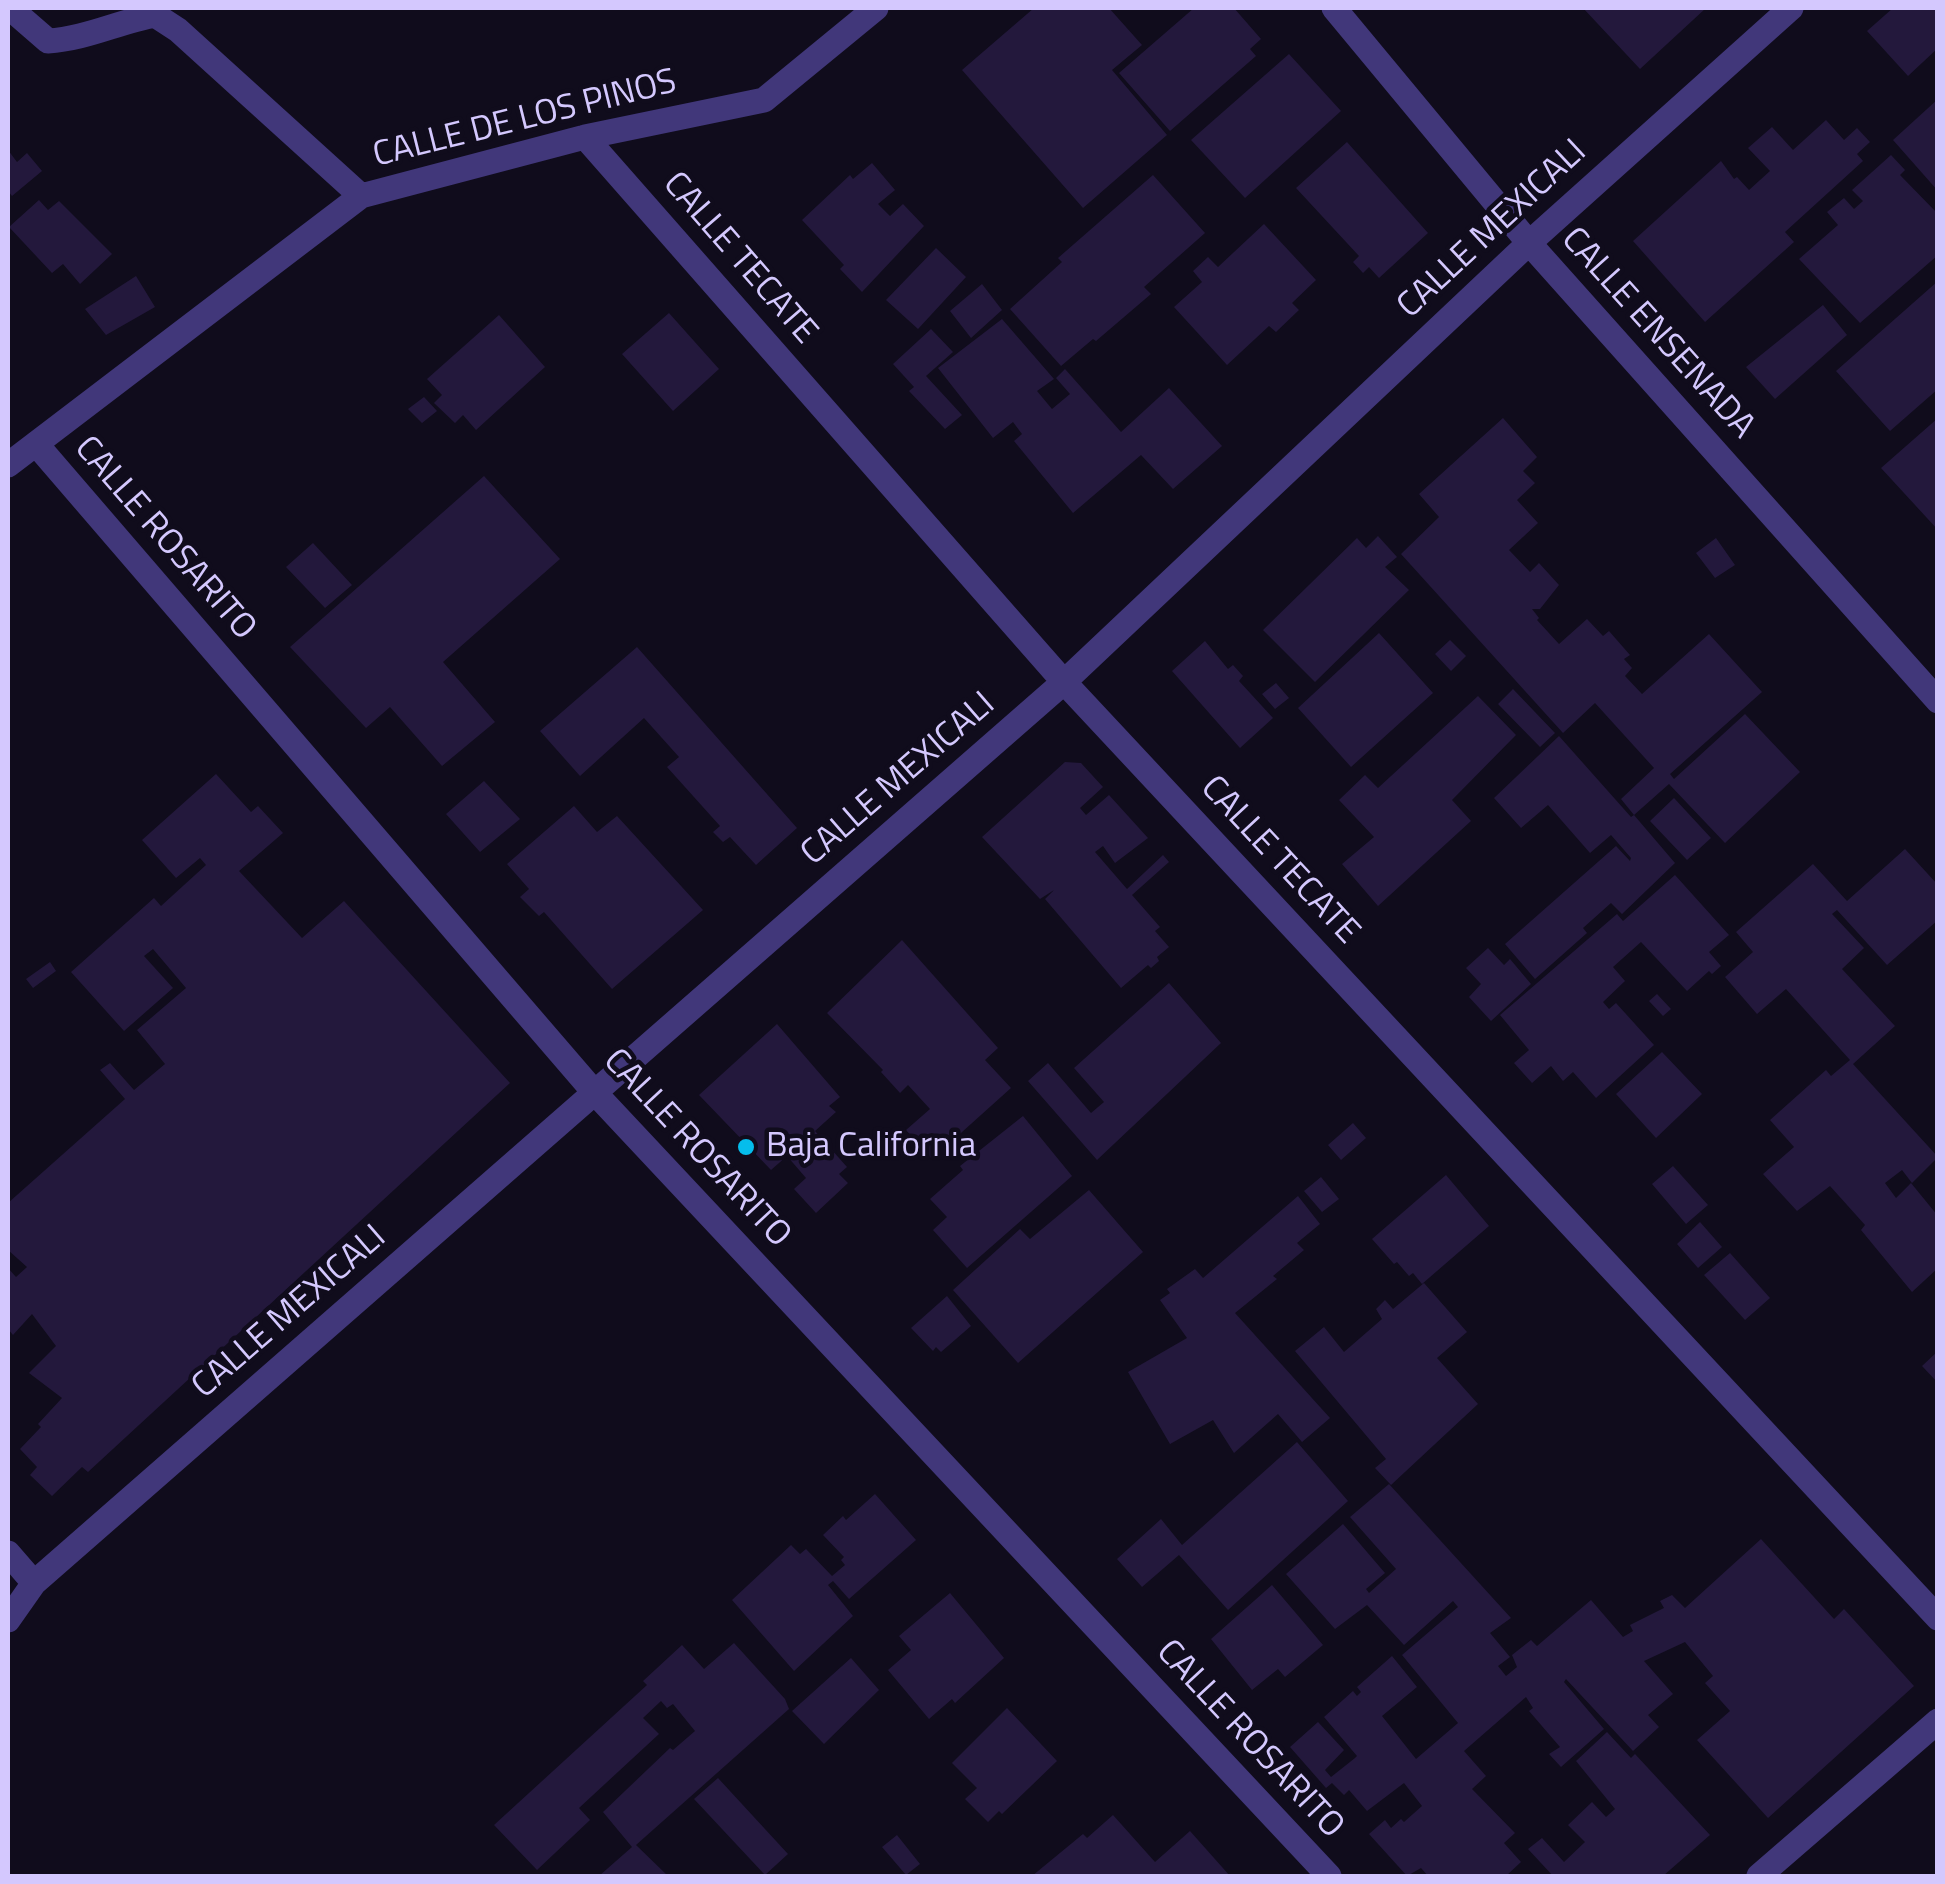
<!DOCTYPE html>
<html>
<head>
<meta charset="utf-8">
<style>
  body { margin:0 }
  #map { position:relative; width:1945px; height:1884px; overflow:hidden; background:#100c1c; font-family:"Titillium Web",sans-serif }
  canvas { display:block }
  .frame { position:absolute; inset:0; border:10px solid #d4c8fe; pointer-events:none }
</style>
</head>
<body>
<div id="map">
<canvas width="1945" height="1884"></canvas>
<div class="frame"></div>
</div>
<script>
const ctx = document.querySelector('canvas').getContext('2d');
ctx.lineJoin = 'round';
function fill(path, color) {
  ctx.fillStyle = color;
  ctx.fill(path, 'evenodd');
}
function stroke(path, color, width, dash) {
  ctx.strokeStyle = color;
  ctx.lineWidth = width;
  ctx.lineCap = dash ? 'butt' : 'round';
  ctx.setLineDash(dash || []);
  ctx.stroke(path);
}
function drawText(font, color, halo, rows, align = 'center') {
  ctx.font = font + ' "Titillium Web",sans-serif';
  ctx.lineWidth = 9;
  ctx.setLineDash([]);
  ctx.textBaseline = 'middle';
  ctx.strokeStyle = halo;
  ctx.fillStyle = color;
  for (const [text, x, y, turn = 0] of rows) {
    ctx.save();
    ctx.translate(x, y);
    ctx.rotate((+turn || 0) * Math.PI / 180);
    ctx.textAlign = isNaN(turn) ? turn : align;
    if (halo) ctx.strokeText(text, 0, 0);
    ctx.fillText(text, 0, 0);
    ctx.restore();
  }
}
const building = new Path2D(`
  M1034 8H1109L1142 45 1112 70 1167 135 1083 208 962 70Z
  M1194 8H1234L1261 39 1250 49 1256 56 1170 131 1119 73Z
  M1583 8H1706L1640 69Z
  M1893 8H1938V48L1908 76 1867 31Z
  M1289 54 1341 111 1245 198 1191 140Z
  M1938 99V191L1893 140Z
  M1826 120 1844 140 1857 128 1870 142 1857 154 1863 161 1785 232 1794 242 1705 322 1633 241 1721 161 1734 179 1737 177 1749 190 1770 171 1748 148 1772 127 1793 150Z
  M1347 142 1428 233 1379 278 1369 267 1363 273 1353 262 1359 256 1296 188Z
  M8 150 17 162 27 153 42 171 12 196 8 191Z
  M1891 155 1905 170 1900 175 1938 214V255L1860 323 1799 259 1838 225 1827 212 1844 198 1854 209 1863 201 1852 190Z
  M872 163 895 190 878 204 890 216 903 204 924 226 862 292 840 269 844 265 802 220 850 175 853 179Z
  M1153 175 1205 233 1144 287 1151 294 1096 341 1093 339 1061 366 1010 309 1062 262 1058 258Z
  M39 200 48 210 59 201 112 254 80 284 63 264 52 273 9 227Z
  M1264 224 1316 280 1292 303 1299 310 1276 332 1269 326 1227 365 1174 307 1202 282 1193 271 1208 257 1218 267Z
  M936 248 966 277 918 329 886 300Z
  M136 276 155 307 106 335 85 309Z
  M1938 281V389L1890 431 1836 371Z
  M982 284 1002 310 971 338 950 311Z
  M1823 305 1847 335 1775 399 1746 367Z
  M669 313 719 369 673 411 622 354Z
  M499 315 545 367 476 430 463 415 455 423 434 403 442 395 427 379Z
  M1002 319 1054 379 1037 391 1052 409 1070 394 1056 378 1065 369 1121 432 1169 388 1222 446 1173 489 1141 455 1073 513 1014 441 1022 434 1013 422 993 438 938 368Z
  M931 329 953 352 926 376 962 415 945 429 909 391 914 387 893 364Z
  M424 397 437 411 422 423 408 409Z
  M1503 418 1537 457 1523 471 1535 483 1517 500 1538 523 1509 550 1530 572 1539 563 1559 585 1540 609H1532L1539 618 1537 620 1559 644 1587 619 1603 636 1609 631 1630 655 1624 659 1632 668 1625 676 1642 694 1709 634 1762 692 1670 774 1674 779 1745 714 1800 772 1725 843 1669 784 1634 815 1675 863 1622 914 1611 903 1583 928 1587 933 1535 979 1505 944 1616 846 1630 861 1631 858 1611 835 1590 853 1548 805 1521 828 1494 798 1559 736 1631 817 1634 815 1621 799 1654 768 1595 703 1563 733 1401 554 1439 517 1419 494Z
  M1938 418V530L1881 468Z
  M484 476 560 559 443 662 495 722 442 766 390 707 366 728 290 647Z
  M1378 536 1397 557 1385 567 1409 590 1315 682 1263 630 1357 538 1366 548Z
  M1716 538 1735 565 1715 578 1696 553Z
  M313 543 352 585 325 608 286 567Z
  M1379 633 1433 693 1351 767 1298 708Z
  M1450 640 1466 656 1451 671 1435 654Z
  M1205 641 1228 669 1233 665 1243 676 1239 681 1273 718 1240 748 1172 671Z
  M637 647 797 828 756 865 730 837 723 842 713 832 720 826 667 767 679 757 644 718 580 776 540 731Z
  M1276 683 1289 698 1275 709 1262 694Z
  M1513 689 1555 733 1540 747 1498 704Z
  M1478 696 1516 735 1452 800 1471 821 1378 906 1342 864 1374 837 1339 800 1365 775 1378 788Z
  M1065 762 1081 763 1103 787 1080 808 1086 815 1109 795 1148 838 1115 863 1103 846 1095 852 1127 889 1163 855 1169 862 1132 895 1160 927 1155 931 1169 947 1157 957 1159 961 1151 968 1148 965 1121 988 1045 899 1054 890 1040 899 982 837Z
  M216 774 251 812 258 806 283 833 239 871 302 938 344 901 510 1083 88 1472 82 1467 52 1496 30 1475 37 1467 20 1449 41 1427 38 1424 62 1398 29 1373 56 1346 32 1314 13 1335 8 1329V1268L16 1277 27 1267 8 1250V1203L125 1099 100 1070 110 1063 134 1090 165 1064 137 1030 186 988 153 949 144 956 173 988 124 1031 71 972 154 898 161 906 206 865 200 858 176 878 142 840Z
  M484 781 520 819 480 852 446 814Z
  M1674 798 1711 838 1687 860 1650 821Z
  M574 806 597 832 617 816 703 910 612 989 544 912 539 916 520 897 529 889 507 864Z
  M1905 849 1938 885V920L1887 965 1837 910 1832 914 1864 948 1842 969 1895 1026 1853 1064 1938 1157 1912 1183 1902 1170 1885 1183 1896 1198 1911 1183 1938 1216V1268L1912 1292 1861 1230 1865 1225 1830 1186 1797 1211 1763 1174 1794 1147 1770 1120 1826 1070 1831 1076 1850 1060 1786 989 1757 1014 1725 977 1753 952 1736 932 1813 864 1847 901Z
  M1675 875 1729 935 1709 952 1721 966 1712 974 1709 971 1687 991 1641 942 1613 967 1625 981 1603 1002 1609 1009 1616 1003 1654 1045 1596 1098 1573 1072 1563 1081 1551 1066 1532 1083 1514 1063 1529 1050 1500 1015 1617 914 1623 921Z
  M902 940 998 1048 985 1060 1011 1088 932 1159 906 1130 930 1109 908 1085 900 1093 881 1072 883 1070 827 1013Z
  M1488 948 1504 965 1510 959 1531 984 1491 1021 1469 997 1481 984 1466 968Z
  M50 962 56 971 33 988 26 979Z
  M1169 983 1221 1043 1097 1160 1028 1081 1048 1063 1091 1113 1104 1102 1074 1068Z
  M1657 994 1671 1009 1663 1016 1649 1001Z
  M777 1024 840 1097 829 1106 836 1112 815 1131 847 1167 839 1174 848 1183 816 1213 794 1189 806 1178 787 1156 771 1170 699 1095Z
  M1662 1052 1702 1094 1656 1138 1616 1094Z
  M1023 1116 1072 1176 967 1268 933 1230 947 1217 930 1199 963 1170 960 1166Z
  M1353 1123 1366 1138 1341 1160 1328 1145Z
  M1673 1166 1708 1205 1686 1224 1652 1184Z
  M1446 1175 1489 1226 1422 1284 1413 1273 1409 1276 1397 1262 1394 1264 1372 1239Z
  M1321 1177 1339 1199 1322 1212 1304 1191Z
  M1089 1190 1143 1252 1018 1363 953 1290 1020 1229 1030 1239Z
  M1298 1196 1320 1224 1297 1243 1304 1250 1273 1276 1277 1279 1235 1313 1330 1418 1302 1442 1278 1414 1234 1453 1213 1420 1170 1444 1128 1372 1187 1338 1160 1300 1170 1293 1167 1289 1195 1269 1203 1278Z
  M1700 1222 1722 1247 1698 1268 1677 1244Z
  M1730 1253 1770 1298 1745 1320 1704 1275Z
  M1424 1283 1467 1332 1437 1358 1478 1404 1391 1485 1375 1468 1386 1459 1295 1351 1324 1327 1344 1352 1382 1319 1376 1309 1385 1300 1393 1309Z
  M947 1296 971 1326 941 1352 936 1347 933 1351 911 1328Z
  M1938 1351V1383L1922 1366Z
  M1297 1442 1348 1501 1228 1610 1179 1555 1142 1587 1117 1559 1161 1519 1182 1545Z
  M1389 1484 1511 1618 1490 1633 1510 1657 1498 1666 1506 1676 1517 1667 1512 1655 1531 1640 1537 1646 1591 1600 1623 1637 1633 1631 1630 1625 1664 1608 1660 1601 1672 1595 1685 1608 1761 1539 1834 1619 1844 1609 1914 1686 1768 1818 1697 1740 1730 1711 1705 1683 1713 1676 1685 1642 1644 1661 1673 1694 1648 1715 1659 1727 1633 1751 1566 1679 1564 1682 1604 1729 1561 1767 1549 1754 1560 1747 1529 1711 1533 1708 1526 1697 1464 1751 1486 1776 1472 1789 1515 1833 1504 1843 1521 1862 1506 1876H1428L1421 1868 1407 1876 1369 1834 1385 1820 1391 1828 1401 1819 1404 1822 1422 1806 1404 1783 1367 1811 1349 1790 1344 1795 1332 1783 1326 1788 1290 1747 1318 1722 1344 1750 1325 1770 1331 1777 1355 1758 1357 1756 1324 1717 1353 1691 1357 1696 1361 1692 1357 1687 1392 1656 1417 1687 1382 1716 1416 1759 1458 1723 1402 1655 1458 1607 1453 1601 1404 1645 1367 1605 1335 1629 1286 1574 1343 1524 1385 1573 1366 1589 1369 1593 1396 1569 1350 1517Z
  M875 1494 916 1540 849 1599 833 1581 828 1585 853 1616 794 1671 732 1600 791 1545 800 1554 806 1549 832 1576 845 1565 841 1560 844 1557 823 1535 843 1516 846 1520Z
  M1272 1585 1323 1645 1285 1677 1278 1669 1252 1690 1211 1639Z
  M950 1593 1004 1658 955 1703 952 1699 929 1719 888 1670 911 1650 899 1636Z
  M734 1643 785 1699 789 1709 636 1845 668 1876H599L632 1847 603 1812 670 1748 673 1750 695 1731 673 1704 667 1708 661 1701 643 1718 659 1734 579 1808 590 1820 537 1870 494 1825 647 1685 643 1681 682 1645 704 1669Z
  M851 1658 879 1690 824 1744 792 1711Z
  M1007 1708 1057 1761 1002 1814 999 1811 988 1822 965 1799 977 1788 952 1763Z
  M1607 1732 1631 1758 1635 1754 1710 1835 1663 1876H1553L1528 1849 1542 1838 1564 1862 1585 1842 1568 1825 1592 1802 1606 1817 1615 1809 1576 1761Z
  M718 1778 788 1854 765 1875 694 1799Z
  M1113 1815 1155 1862 1190 1831 1230 1876H1032L1083 1834 1087 1838Z
  M897 1835 920 1864 906 1875 882 1847Z`);
const minor = new Path2D(`
  M10 8 48 41C85 39 118 22 155 15L178 30 361 196
  M1334 8 1529 243 1938 701
  M585 137 1064 682 1938 1618
  M37 445 595 1093 1329 1876
  M8 465 361 196 585 137 764 100 876 8
  M8 1553 34 1583
  M8 1620 34 1583 1064 682 1529 243 1791 8
  M1759 1876 1938 1721`);
const markers = [
  [746,1147,10,"#05bdec"]
];
const streetNames = [
  ["CALLE DE LOS PINOS",525,120,-14],
  ["CALLE MEXICALI",1493,230,-43],
  ["CALLE TECATE",739,259,49],
  ["CALLE ENSENADA",1657,334,48],
  ["CALLE ROSARITO",164,539,49],
  ["CALLE MEXICALI",899,780,-41],
  ["CALLE TECATE",1279,861,47],
  ["CALLE ROSARITO",696,1149,47],
  ["CALLE MEXICALI",290,1313,-41],
  ["CALLE ROSARITO",1249,1740,47]
];
const poiNames = [
  ["Baja California",766,1147]
];
fill(building, '#23183c');
stroke(minor, '#41377a', 25);
for (const [x, y, r, color] of markers) {
  const dot = new Path2D();
  dot.arc(x, y, r, 0, 2 * Math.PI);
  ctx.fillStyle = color;
  ctx.fill(dot);
  stroke(dot, '#100c1c', 4);
}
drawText('35px', '#d4c8fe', '#100c1c', streetNames);
drawText('35px', '#d4c8fe', '#100c1c', poiNames, 'left');
</script>
</body>
</html>
